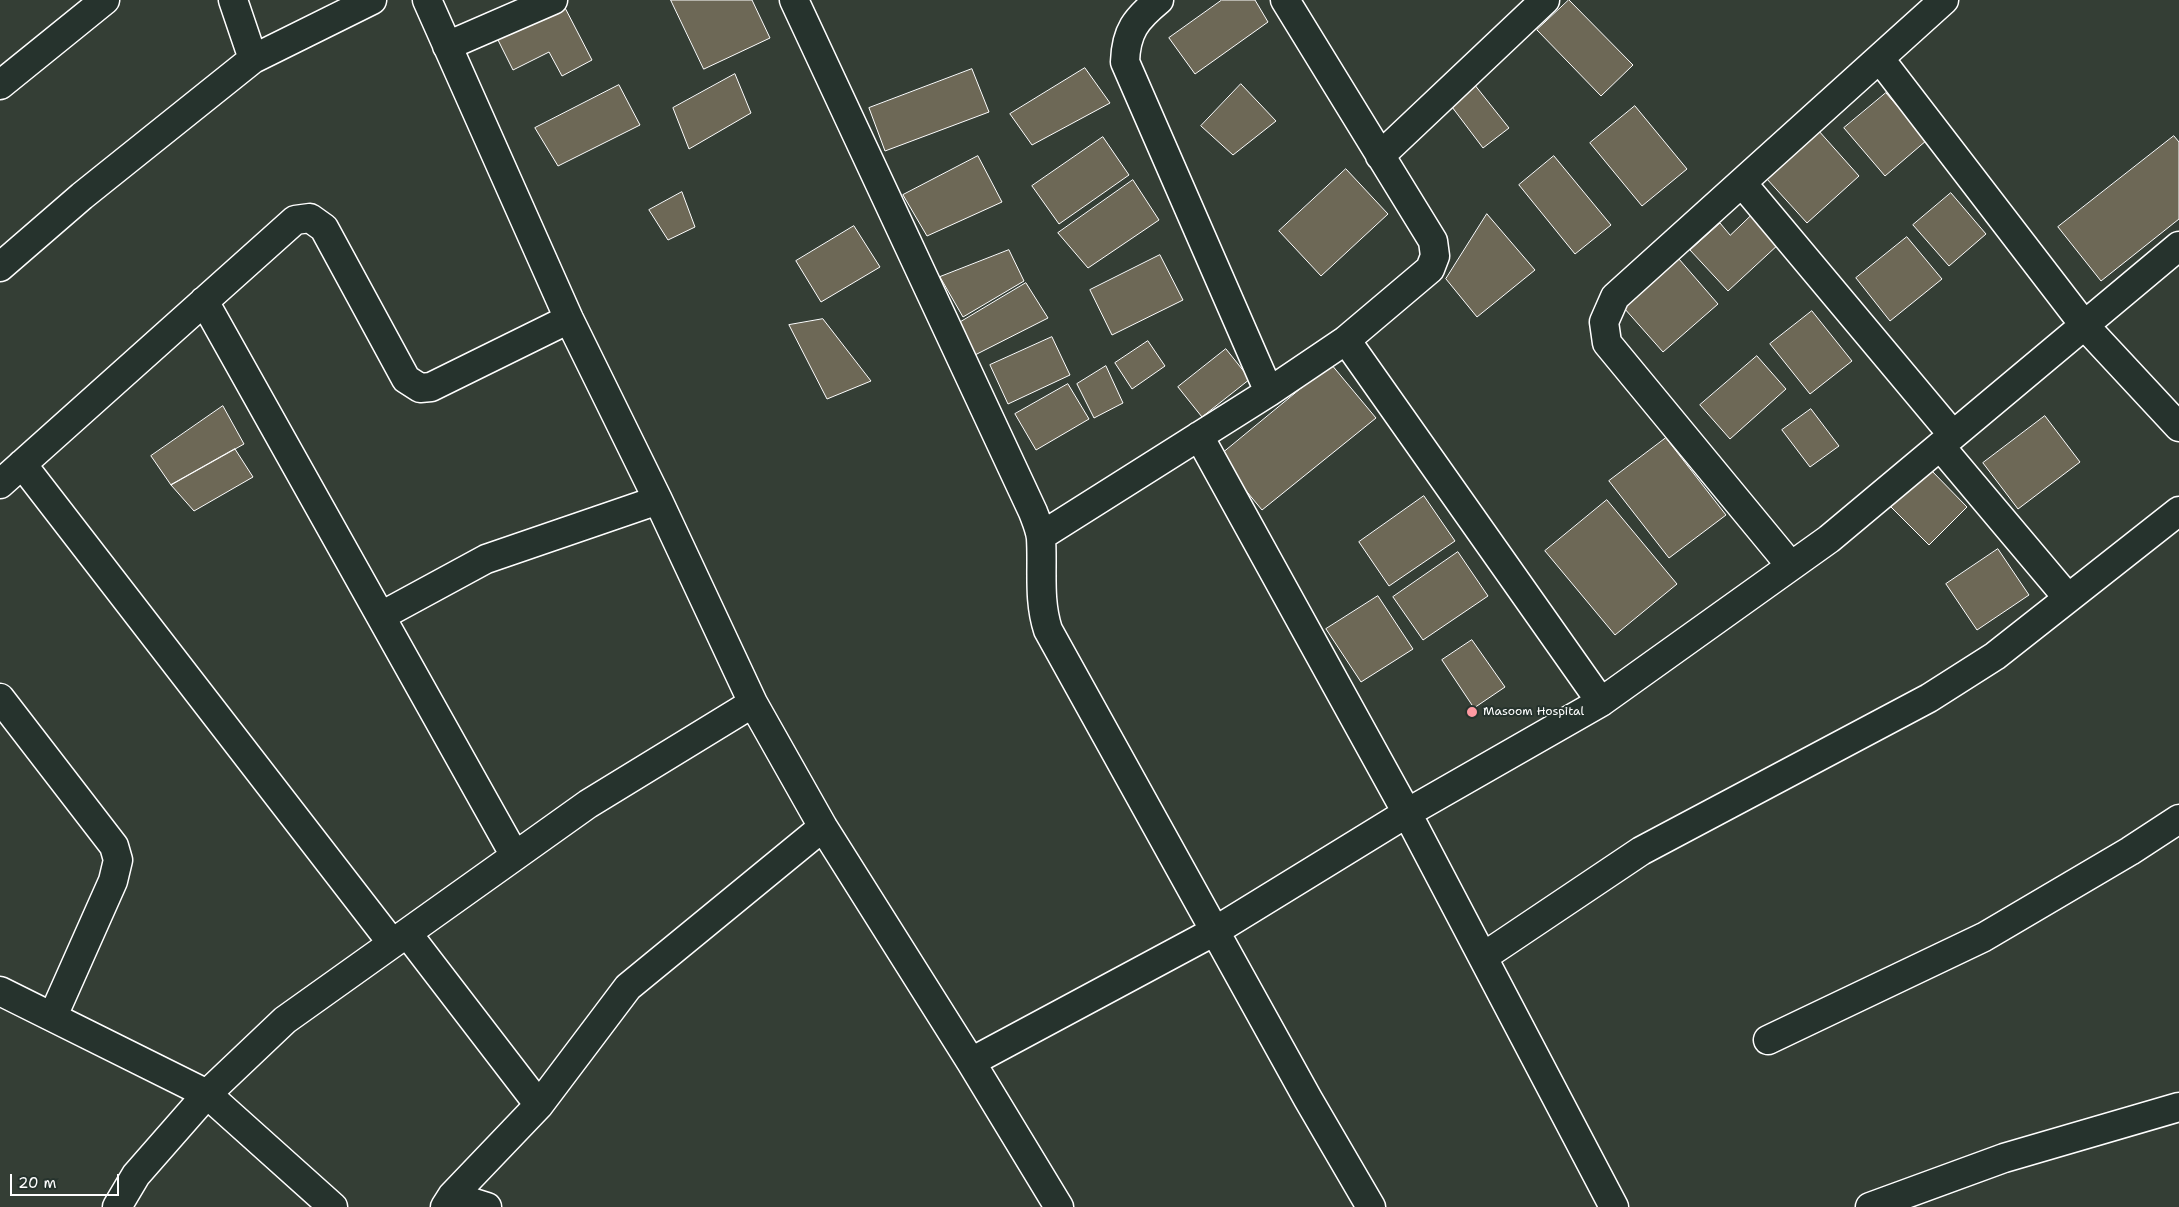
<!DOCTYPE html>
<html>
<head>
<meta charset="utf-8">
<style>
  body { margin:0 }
  #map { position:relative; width:2179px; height:1207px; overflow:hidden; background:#343e35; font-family:"Shantell Sans",sans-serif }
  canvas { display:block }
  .scale { position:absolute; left:10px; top:1174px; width:109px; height:22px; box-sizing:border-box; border:2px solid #fff; border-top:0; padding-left:6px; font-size:15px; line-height:18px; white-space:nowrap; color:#fff; -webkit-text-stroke:4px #26332d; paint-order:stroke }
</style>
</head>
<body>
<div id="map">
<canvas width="2179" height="1207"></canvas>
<div class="scale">20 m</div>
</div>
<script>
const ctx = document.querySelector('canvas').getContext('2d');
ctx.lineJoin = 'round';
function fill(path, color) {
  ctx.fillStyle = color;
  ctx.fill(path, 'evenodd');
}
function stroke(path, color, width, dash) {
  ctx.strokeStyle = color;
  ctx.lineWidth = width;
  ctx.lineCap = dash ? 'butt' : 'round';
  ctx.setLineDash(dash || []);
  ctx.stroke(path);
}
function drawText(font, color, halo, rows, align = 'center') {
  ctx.font = font + ' "Shantell Sans",sans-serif';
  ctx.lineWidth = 4;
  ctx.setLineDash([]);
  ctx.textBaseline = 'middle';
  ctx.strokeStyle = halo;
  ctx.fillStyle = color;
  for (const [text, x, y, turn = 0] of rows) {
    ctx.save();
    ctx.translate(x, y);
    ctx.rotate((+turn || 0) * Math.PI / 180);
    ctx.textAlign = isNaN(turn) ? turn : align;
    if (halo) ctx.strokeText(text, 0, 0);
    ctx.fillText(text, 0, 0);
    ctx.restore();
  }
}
const building = new Path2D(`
  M671 0H752L770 38 704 69Z
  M1222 0H1255L1268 22 1195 74 1169 38Z
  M1569 0 1633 65 1601 96 1537 30Z
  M562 2 592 60 562 76 549 52 513 70 496 36Z
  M1085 68 1110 103 1032 145 1010 114Z
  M972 69 989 112 885 151 869 108Z
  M735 74 751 113 689 149 673 108Z
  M1241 84 1276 121 1233 155 1201 126Z
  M1474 84 1509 128 1483 148 1449 103Z
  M619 85 640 125 558 166 535 128Z
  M1886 93 1927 140 1885 176 1844 128Z
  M1635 106 1687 169 1642 206 1590 143Z
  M1818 130 1859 176 1807 223 1766 178Z
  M2174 136 2179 142V219L2101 281 2058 227Z
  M1103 137 1129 175 1059 224 1032 186Z
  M978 156 1002 202 927 236 903 195Z
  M1554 156 1611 225 1575 254 1519 185Z
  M1346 169 1388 214 1321 276 1279 231Z
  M1133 180 1159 220 1088 268 1058 233Z
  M682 192 695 227 668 240 649 210Z
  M1951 193 1986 234 1949 266 1913 225Z
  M1487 214 1535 270 1477 317 1446 279Z
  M1753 214 1780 243 1728 291 1690 250 1720 223 1730 235Z
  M854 226 880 267 821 302 796 261Z
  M1907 237 1942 279 1890 321 1856 278Z
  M1009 250 1024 281 963 317 940 277Z
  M1160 255 1183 300 1112 335 1090 290Z
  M1679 259 1718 304 1663 352 1624 308Z
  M1026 283 1048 318 973 356 954 326Z
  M1812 311 1852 361 1810 394 1770 344Z
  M823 319 871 381 827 399 789 325Z
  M1052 337 1070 375 1008 404 990 365Z
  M1148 341 1165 366 1132 389 1115 363Z
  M1226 349 1250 379 1202 417 1178 387Z
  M1757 356 1786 389 1730 439 1700 405Z
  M1331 364 1376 418 1262 510 1218 457Z
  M1106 366 1123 403 1094 418 1077 384Z
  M1068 384 1089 419 1036 450 1015 414Z
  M223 406 244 444 171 485 151 456Z
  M1811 409 1839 446 1810 467 1782 430Z
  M2045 416 2080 462 2018 509 1983 463Z
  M1666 438 1726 515 1669 558 1609 481Z
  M235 449 253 477 194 511 171 485Z
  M1930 469 1967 507 1929 545 1891 507Z
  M1424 496 1455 541 1389 586 1359 542Z
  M1607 500 1677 584 1615 635 1545 551Z
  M1998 549 2029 595 1977 630 1946 584Z
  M1458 552 1488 596 1423 640 1393 597Z
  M1378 596 1413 649 1361 682 1326 629Z
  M1472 640 1505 687 1474 708 1442 660Z`);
const minor = new Path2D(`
  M233 0 253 59
  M427 0 569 319 658 500 753 703 823 827 971 1062 1059 1207
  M794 0 1033 512C1036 520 1040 529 1041 538 1043 569 1038 599 1048 630L1308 1099 1371 1207
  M1159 0C1136 19 1126 31 1125 62L1269 392
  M447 46 553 0
  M1880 59 2085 326 2179 427
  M0 85 105 0
  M1380 156 1545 0
  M1742 183 1953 435
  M0 267 82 196 253 59 372 0
  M204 301 515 856
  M1346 340 1601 702
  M1199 436 1407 813 1614 1207
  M1940 446 2068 598
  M22 464 392 943
  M0 484 295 220 310 218 324 228 406 379 420 388 431 387 569 319
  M1041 536 1269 392 1346 340 1430 269 1435 256 1433 241 1285 0
  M1791 566 1607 343 1604 322 1615 297 1944 0
  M381 616 486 559 658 500
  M0 698 114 846 118 860 113 881 53 1016
  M407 933 539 1105
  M1483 957 1641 851 1929 698 1995 656 2179 511
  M0 991 207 1094 333 1207
  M1768 1040 1984 937 2130 851 2179 819
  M971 1062 1215 931 1407 813 1601 702 1829 539 2179 246
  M452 1196 487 1207
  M117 1207 136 1175 207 1094 285 1020 588 804 753 703
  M445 1207 452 1196 539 1105 628 987 823 827
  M1870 1207 2004 1158 2179 1107`);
const markers = [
  [1472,712,6,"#ff9aa2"]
];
const poiNames = [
  ["Masoom Hospital",1483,712]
];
fill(building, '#6d6856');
stroke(building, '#fff', 1);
stroke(minor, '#fff', 31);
stroke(minor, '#26332d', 28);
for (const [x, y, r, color] of markers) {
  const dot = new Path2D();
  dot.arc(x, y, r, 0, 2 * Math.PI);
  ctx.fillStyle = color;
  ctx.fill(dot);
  stroke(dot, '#26332d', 2);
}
drawText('12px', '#fff', '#26332d', poiNames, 'left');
</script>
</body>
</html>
